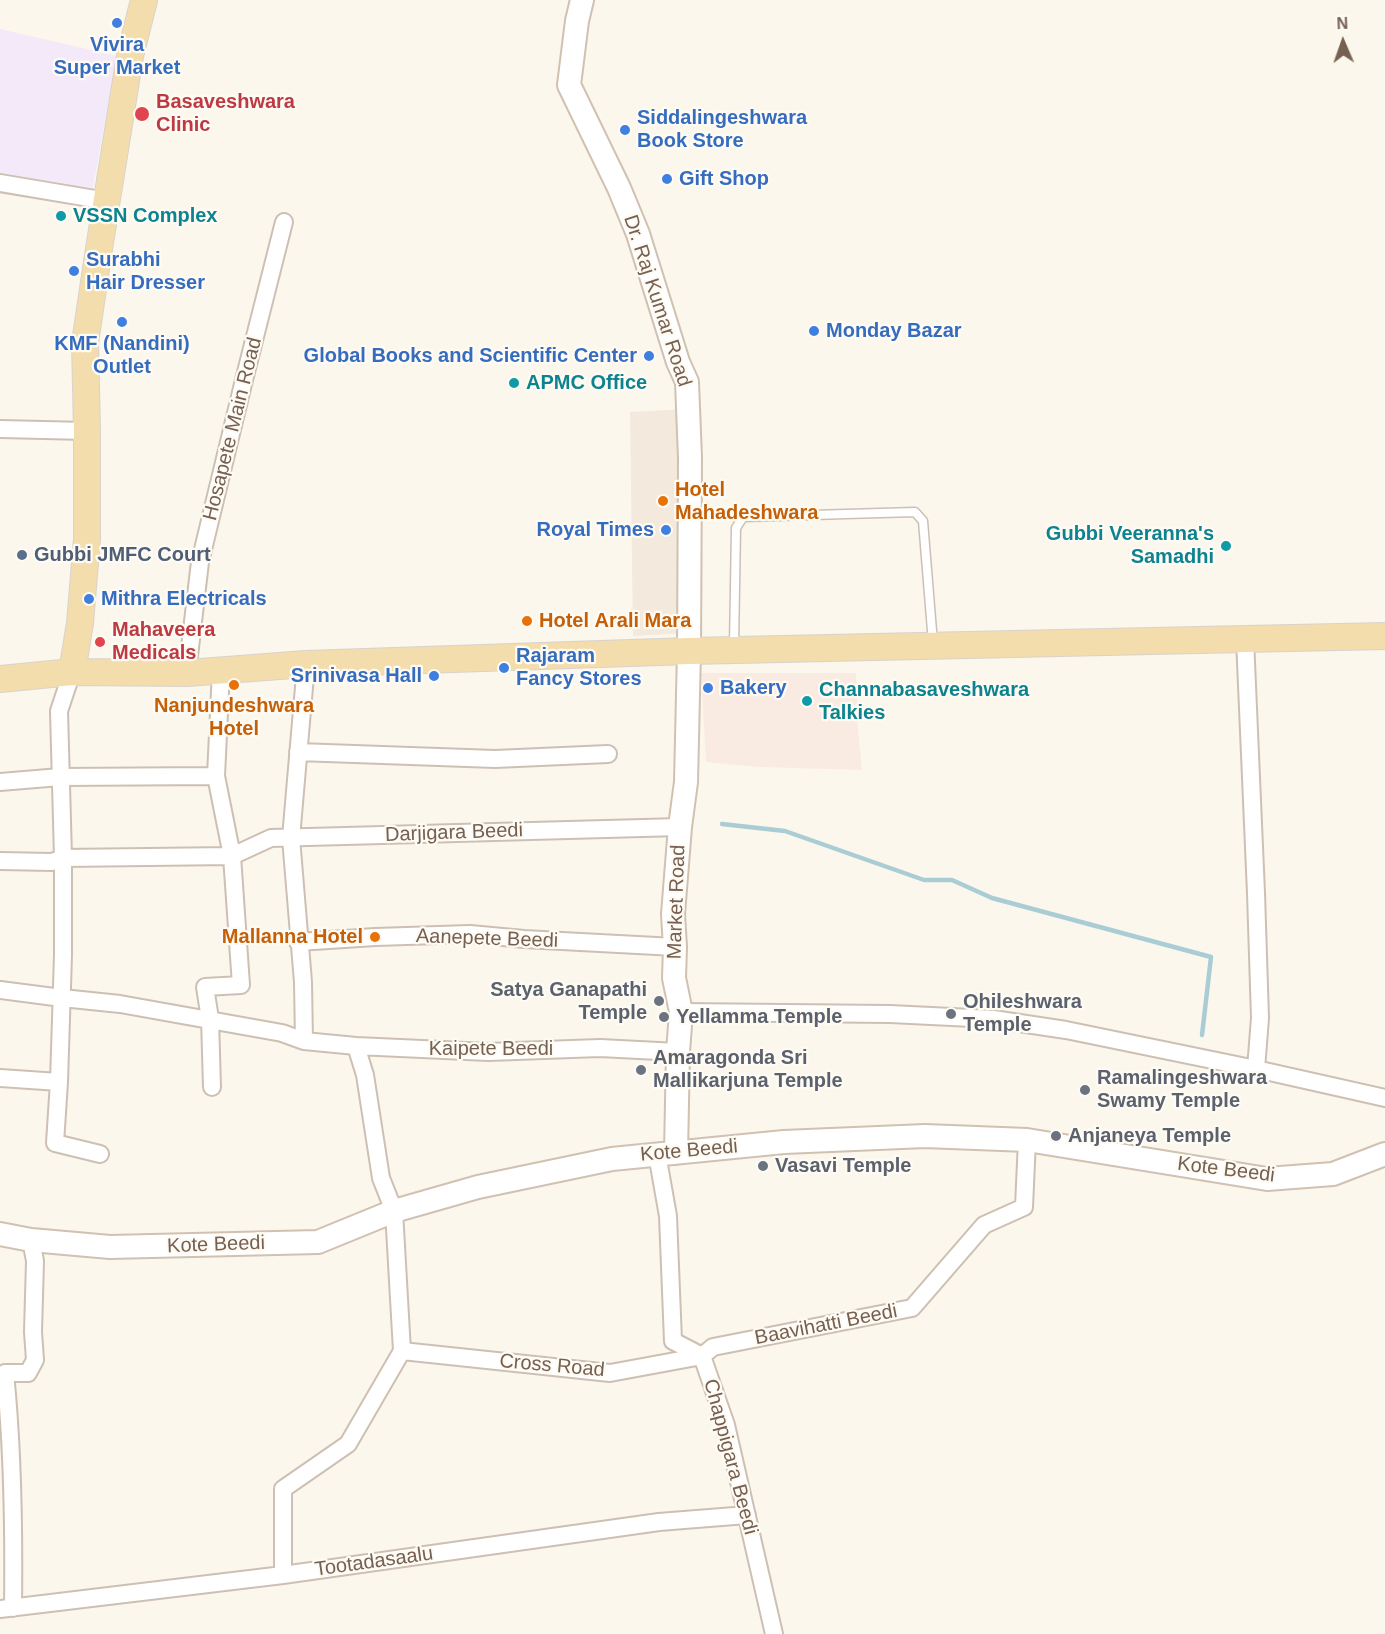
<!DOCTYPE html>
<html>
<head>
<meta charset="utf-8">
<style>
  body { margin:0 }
  #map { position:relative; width:1385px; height:1634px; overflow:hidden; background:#fbf7ed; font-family:Helvetica,sans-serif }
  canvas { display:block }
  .north { position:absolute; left:1313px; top:12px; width:60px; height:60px; -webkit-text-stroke:4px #fefbf4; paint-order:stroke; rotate:358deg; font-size:16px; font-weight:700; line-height:24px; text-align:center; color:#766051 }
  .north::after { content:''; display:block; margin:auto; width:21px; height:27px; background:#766051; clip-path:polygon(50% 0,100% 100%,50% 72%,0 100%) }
</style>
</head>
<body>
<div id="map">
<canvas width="1385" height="1634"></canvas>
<div class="north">N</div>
</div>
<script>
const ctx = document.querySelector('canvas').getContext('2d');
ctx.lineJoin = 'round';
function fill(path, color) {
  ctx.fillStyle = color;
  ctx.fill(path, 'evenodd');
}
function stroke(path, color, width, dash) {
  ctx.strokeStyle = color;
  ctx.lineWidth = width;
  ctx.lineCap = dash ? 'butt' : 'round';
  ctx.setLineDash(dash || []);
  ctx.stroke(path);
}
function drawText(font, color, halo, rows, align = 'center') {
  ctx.font = font + ' Helvetica,sans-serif';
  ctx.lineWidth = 4.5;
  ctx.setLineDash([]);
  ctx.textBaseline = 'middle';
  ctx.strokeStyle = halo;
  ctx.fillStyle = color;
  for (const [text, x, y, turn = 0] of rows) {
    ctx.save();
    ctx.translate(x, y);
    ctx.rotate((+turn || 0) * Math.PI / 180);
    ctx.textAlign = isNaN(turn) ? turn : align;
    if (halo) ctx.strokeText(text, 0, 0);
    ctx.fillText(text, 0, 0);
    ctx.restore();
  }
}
const residential = new Path2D(`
  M688 409 689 633 633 636 630 412Z`);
const commercial = new Path2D(`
  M701 673H856L858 729 862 770 760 767 706 762Z`);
const education = new Path2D(`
  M0 29 117 56 91 198 0 180Z`);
const stream = new Path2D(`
  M722 824 785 831 924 880H952L992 898 1211 957 1202 1035`);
const lane = new Path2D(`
  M734 646 736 528 743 517 915 512 923 521 933 643`);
const street = new Path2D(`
  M0 183 107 201
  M0 429 87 431
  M1245 639 1256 893 1260 1018 1256 1069
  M221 670 216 776 232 856 271 838 680 827
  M72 672 59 711 63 858V955L59 1082 55 1143 100 1154
  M187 673 200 562 243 384 284 222
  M298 752 495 759 608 754
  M0 782 60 777 216 776
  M0 861 52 862 63 858 232 856 241 985 205 987 210 1019 212 1087
  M298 942 375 937 470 934 524 939 675 947
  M0 990 62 998 120 1004 282 1033 304 1041 356 1046 488 1052 600 1048 678 1052
  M681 1012 890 1014 993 1019 1066 1030 1256 1069 1385 1098
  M304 1041 303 982 291 838 306 664
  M0 1078 59 1082
  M657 1154 668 1216 673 1341 702 1356 726 1425 774 1634
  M402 1351 610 1373 702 1356 713 1347 912 1308 984 1225 1024 1207 1027 1140
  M283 1575V1489L348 1444 402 1351 394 1211 381 1178 365 1075 356 1046
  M13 1608C14 1529 13 1451 5 1373H28L35 1360 33 1332 35 1261 31 1240
  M0 1609 283 1575 659 1522 747 1515`);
const secondary = new Path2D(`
  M582 0 577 21 569 85 619 188 638 234 678 362 687 382 690 458 689 651 686 782 680 827 673 914 675 947 674 978 681 1012 678 1052 676 1153
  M0 1234 31 1240 110 1247 318 1242 394 1211 478 1187 612 1159 784 1142 925 1136 1027 1140 1267 1179 1333 1174 1385 1154`);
const primary = new Path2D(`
  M72 672 80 623 87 539V431L85 343 98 255 130 56 144 0
  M0 679 72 672 187 673 306 664 689 651 1385 636`);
const markers = [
  [117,23,6,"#3f7fe0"],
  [142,114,8,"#e0444e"],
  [625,130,6,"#3f7fe0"],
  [667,179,6,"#3f7fe0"],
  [61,216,6,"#0f9aa8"],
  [74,271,6,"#3f7fe0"],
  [122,322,6,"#3f7fe0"],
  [814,331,6,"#3f7fe0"],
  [649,356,6,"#3f7fe0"],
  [514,383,6,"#0f9aa8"],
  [663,501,6,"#e8710a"],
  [666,530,6,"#3f7fe0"],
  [1226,546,6,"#0f9aa8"],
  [22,555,6,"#5c6f8a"],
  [89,599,6,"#3f7fe0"],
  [527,621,6,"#e8710a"],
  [100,642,6,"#e0444e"],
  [504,668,6,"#3f7fe0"],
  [434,676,6,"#3f7fe0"],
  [234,685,6,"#e8710a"],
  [708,688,6,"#3f7fe0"],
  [807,701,6,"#0f9aa8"],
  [375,937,6,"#e8710a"],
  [659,1001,6,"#6b7280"],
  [951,1014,6,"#6b7280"],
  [664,1017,6,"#6b7280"],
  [641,1070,6,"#6b7280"],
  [1085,1090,6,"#6b7280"],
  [1056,1136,6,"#6b7280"],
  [763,1166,6,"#6b7280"]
];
const shopNames = [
  ["Vivira",117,45,"center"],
  ["Super Market",117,68,"center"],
  ["Siddalingeshwara",637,118],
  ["Book Store",637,141],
  ["Gift Shop",679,179],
  ["Surabhi",86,260],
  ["Hair Dresser",86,283],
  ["Monday Bazar",826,331],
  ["KMF (Nandini)",122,344,"center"],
  ["Outlet",122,367,"center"],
  ["Global Books and Scientific Center",637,356,"right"],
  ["Royal Times",654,530,"right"],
  ["Mithra Electricals",101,599],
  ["Rajaram",516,656],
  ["Fancy Stores",516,679],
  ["Srinivasa Hall",422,676,"right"],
  ["Bakery",720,688]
];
const healthNames = [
  ["Basaveshwara",156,102],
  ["Clinic",156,125],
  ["Mahaveera",112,630],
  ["Medicals",112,653]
];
const cultureNames = [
  ["VSSN Complex",73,216],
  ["APMC Office",526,383],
  ["Gubbi Veeranna's",1214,534,"right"],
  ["Samadhi",1214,557,"right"],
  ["Channabasaveshwara",819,690],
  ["Talkies",819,713]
];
const streetNames = [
  ["Dr. Raj Kumar Road",657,301,72],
  ["Hosapete Main Road",233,429,-76],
  ["Darjigara Beedi",454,833,-2],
  ["Market Road",677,902,-88],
  ["Aanepete Beedi",487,939,2],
  ["Kaipete Beedi",491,1049],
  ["Kote Beedi",689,1151,-5],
  ["Kote Beedi",1226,1170,7],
  ["Kote Beedi",216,1245,-2],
  ["Baavihatti Beedi",826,1325,-11],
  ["Cross Road",552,1366,5],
  ["Chappigara Beedi",730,1457,75],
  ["Tootadasaalu",374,1562,-8]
];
const foodNames = [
  ["Hotel",675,490],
  ["Mahadeshwara",675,513],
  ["Hotel Arali Mara",539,621],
  ["Nanjundeshwara",234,706,"center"],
  ["Hotel",234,729,"center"],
  ["Mallanna Hotel",363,937,"right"]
];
const serviceNames = [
  ["Gubbi JMFC Court",34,555]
];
const worshipNames = [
  ["Satya Ganapathi",647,990,"right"],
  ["Temple",647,1013,"right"],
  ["Ohileshwara",963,1002],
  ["Temple",963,1025],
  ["Yellamma Temple",676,1017],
  ["Amaragonda Sri",653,1058],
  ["Mallikarjuna Temple",653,1081],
  ["Ramalingeshwara",1097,1078],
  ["Swamy Temple",1097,1101],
  ["Anjaneya Temple",1068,1136],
  ["Vasavi Temple",775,1166]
];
fill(residential, '#f3e9dc');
fill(commercial, '#faebe2');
fill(education, '#f4e9f8');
stroke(stream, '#aaccd5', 4.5);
stroke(lane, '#cdc0b3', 11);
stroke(street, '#cdc0b3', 20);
stroke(secondary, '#d0c1b1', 26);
stroke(primary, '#d9d2ce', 28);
stroke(lane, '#fff', 8);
stroke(street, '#fff', 16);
stroke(secondary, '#fff', 22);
stroke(primary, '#f3ddac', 26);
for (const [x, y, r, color] of markers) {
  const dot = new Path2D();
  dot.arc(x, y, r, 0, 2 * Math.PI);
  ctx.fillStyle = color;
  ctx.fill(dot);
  stroke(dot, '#fefbf4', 2);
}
drawText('bold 20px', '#366cbe', '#fefbf4', shopNames, 'left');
drawText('bold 20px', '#be3a42', '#fefbf4', healthNames, 'left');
drawText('bold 20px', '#0d838f', '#fefbf4', cultureNames, 'left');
drawText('20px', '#766051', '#fefbf4', streetNames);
drawText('bold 20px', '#c56008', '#fefbf4', foodNames, 'left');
drawText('bold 20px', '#4e5e75', '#fefbf4', serviceNames, 'left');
drawText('bold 20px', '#5b616d', '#fefbf4', worshipNames, 'left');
</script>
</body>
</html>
